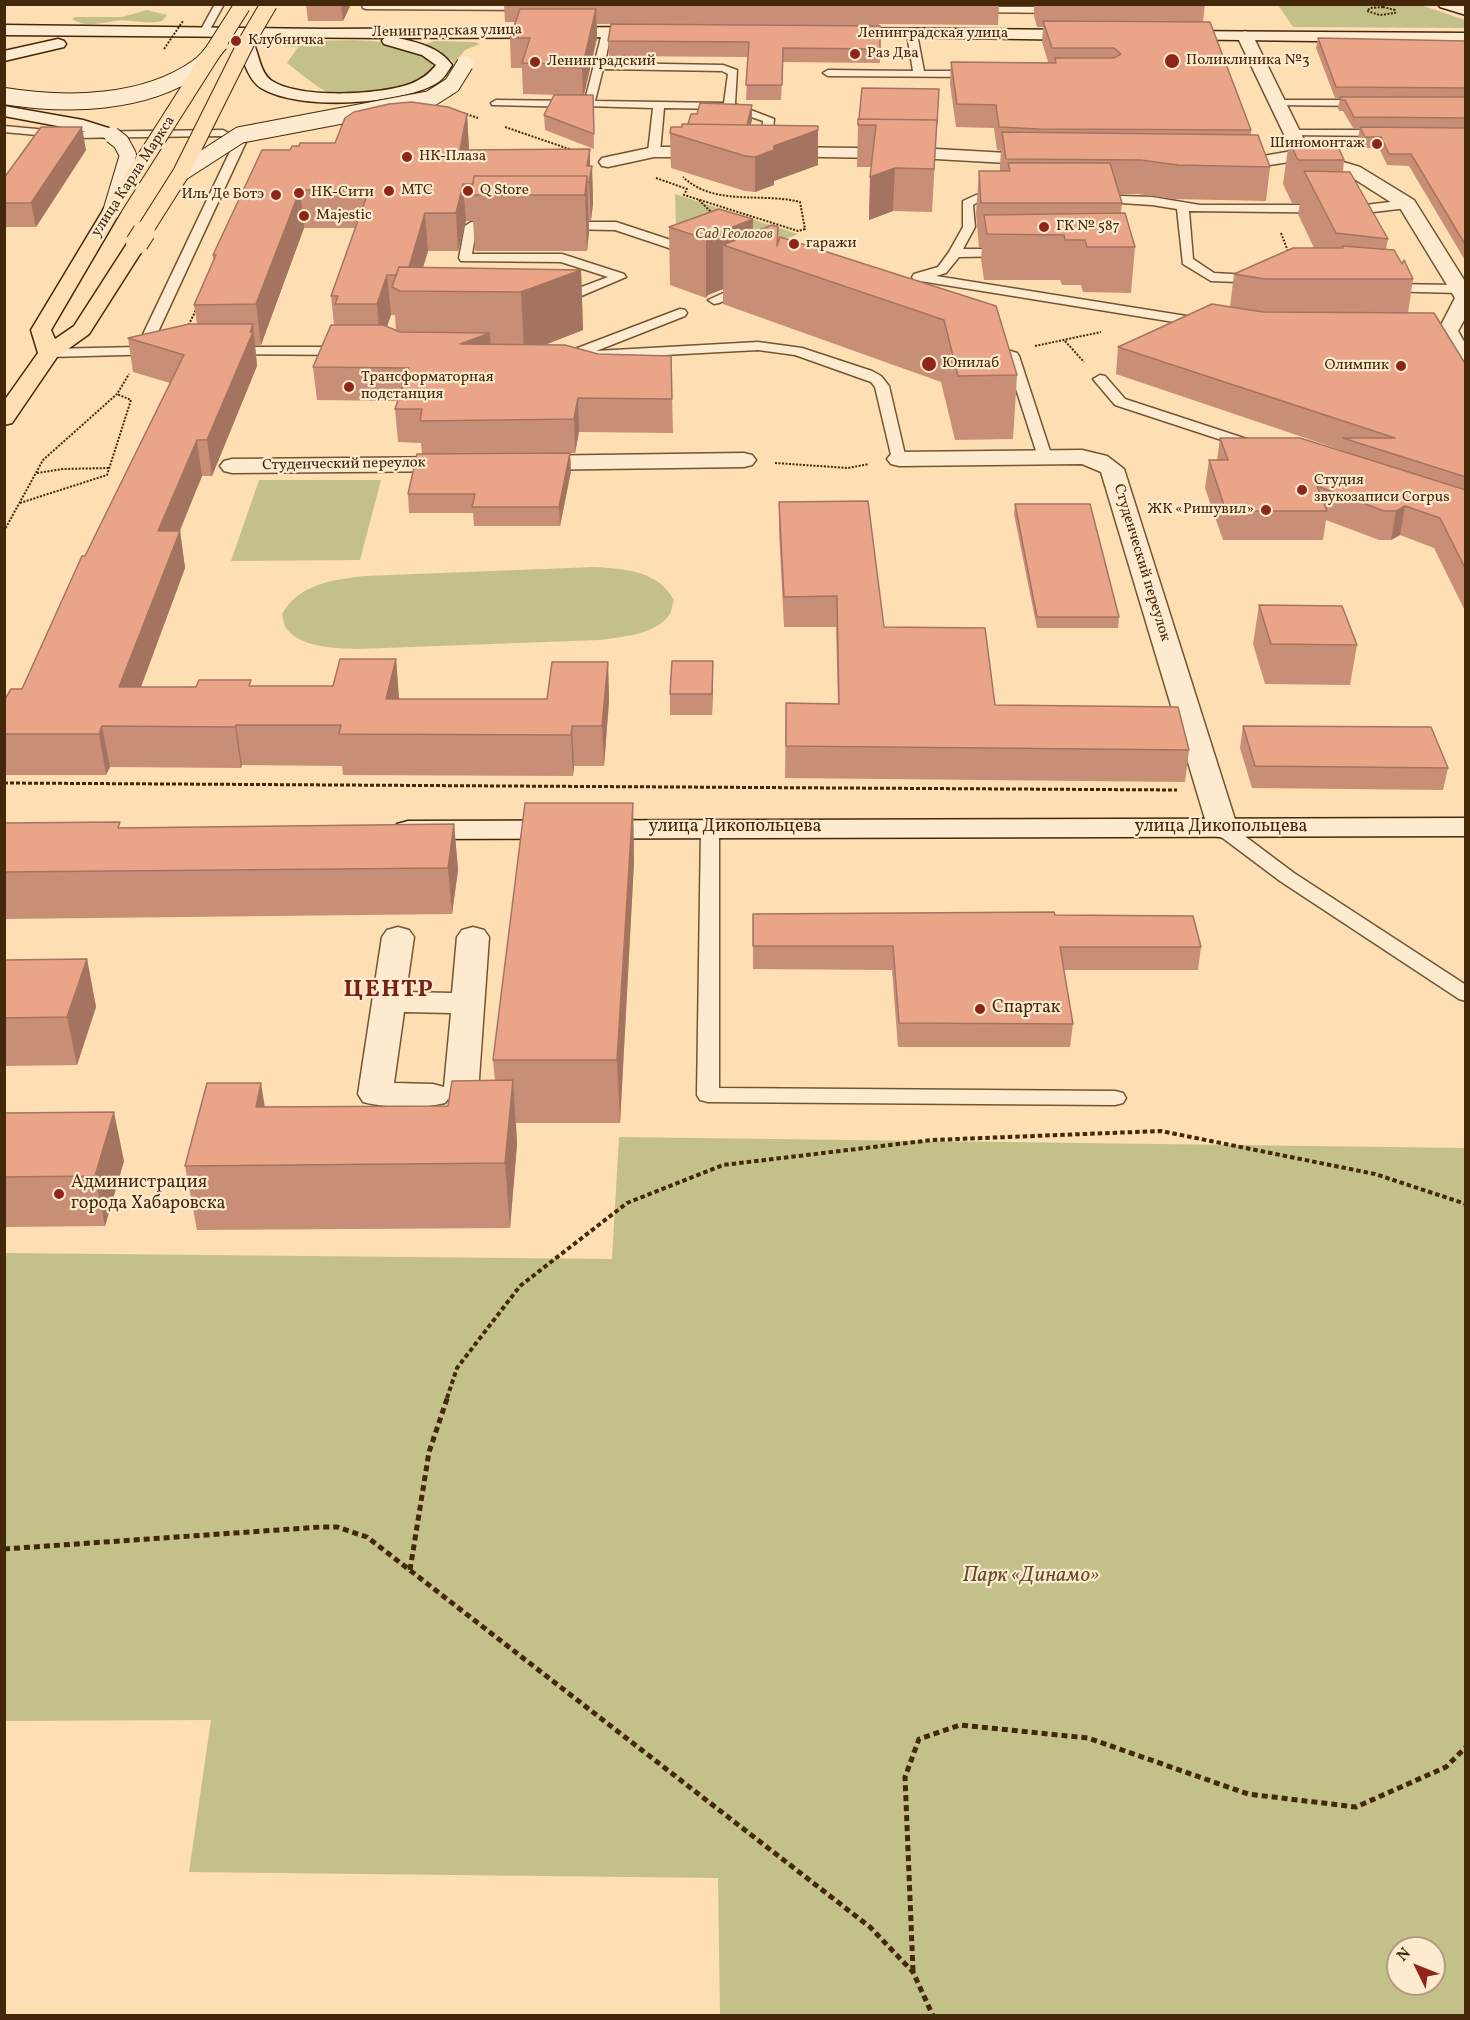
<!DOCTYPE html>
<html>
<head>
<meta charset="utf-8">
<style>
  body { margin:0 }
  #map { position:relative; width:1470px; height:2020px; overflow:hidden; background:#fddfb3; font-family:Vollkorn,serif }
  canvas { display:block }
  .frame { position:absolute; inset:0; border:6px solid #44280a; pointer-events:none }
  .north { position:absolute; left:1386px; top:1936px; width:60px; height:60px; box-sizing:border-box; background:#feeace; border:2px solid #b49c80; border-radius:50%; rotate:313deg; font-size:16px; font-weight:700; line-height:24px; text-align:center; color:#44280a }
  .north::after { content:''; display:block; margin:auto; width:21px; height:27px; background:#8f2418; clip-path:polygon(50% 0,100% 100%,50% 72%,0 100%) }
</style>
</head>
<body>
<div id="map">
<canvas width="1470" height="2020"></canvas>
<div class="frame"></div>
<div class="north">N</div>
</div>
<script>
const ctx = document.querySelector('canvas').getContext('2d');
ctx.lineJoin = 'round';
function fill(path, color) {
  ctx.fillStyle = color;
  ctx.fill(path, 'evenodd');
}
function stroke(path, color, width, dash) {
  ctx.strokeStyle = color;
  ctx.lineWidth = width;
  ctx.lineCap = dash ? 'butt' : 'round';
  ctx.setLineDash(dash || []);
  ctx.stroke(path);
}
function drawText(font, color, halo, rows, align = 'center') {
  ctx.font = font + ' Vollkorn,serif';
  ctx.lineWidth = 4.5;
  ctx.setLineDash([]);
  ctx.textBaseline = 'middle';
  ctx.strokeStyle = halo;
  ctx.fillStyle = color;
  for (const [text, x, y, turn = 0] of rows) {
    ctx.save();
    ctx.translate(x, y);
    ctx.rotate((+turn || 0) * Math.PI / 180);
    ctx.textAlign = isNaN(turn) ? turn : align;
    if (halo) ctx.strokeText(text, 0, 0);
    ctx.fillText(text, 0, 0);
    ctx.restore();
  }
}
const green = new Path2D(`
  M1278 5H1421L1465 20V28L1293 27Z
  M147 10 167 15 162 21C144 25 134 19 115 21 101 23 85 28 72 19L75 17H122Z
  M435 41 475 42 480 44 465 50 454 64 452 60 427 47 425 44Z
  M288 42C334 42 392 32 431 61L433 68C421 87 351 99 330 93 318 89 298 71 287 63L298 47H285Z
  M675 194 798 234 739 259 676 226Z
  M259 480H381L360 560 231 561Z
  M594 567C625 569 657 570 674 600 672 604 672 610 670 614 656 635 621 637 599 640L357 649C336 648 300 648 286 628 284 625 283 618 282 614 299 584 332 580 364 576Z
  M619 1137 1465 1148V2015H720L718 1878 189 1872 211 1720 5 1721V1253L612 1259ZM1398 1948H1434V1984H1398Z`);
const pathFar3 = new Path2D(`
  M1383 7 1395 10V13L1380 15 1367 11 1370 8Z
  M463 113 478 118
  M505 127 575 151
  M656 178 687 189 684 195 798 231 805 229 800 202C761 192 715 207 683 177
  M699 200 713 214
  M1281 233 1289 254
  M187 328 197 308
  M1065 341 1084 362
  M1035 346 1101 332
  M775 463 848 468 869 464
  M37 473 63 469 110 468
  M20 503 107 475 131 400 117 394
  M4 531 43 460 117 394 129 374`);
const pathFar2 = new Path2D(`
  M4 783 1177 790`);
const pathFar1 = new Path2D(`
  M447 1398 457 1368 520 1286 627 1203 723 1165 932 1140 1161 1131 1375 1174 1466 1204`);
const path = new Path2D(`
  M4 1549 321 1527H337L367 1537 870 1927 913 1972 933 2016
  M410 1570 429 1452 448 1396
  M913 1971 905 1777 919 1739 960 1725 1088 1738 1248 1794 1356 1807 1446 1767 1466 1747`);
const service = new Path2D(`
  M215 4H224L207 35H201L199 33Z
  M362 4H533L537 7 532 10 366 9 363 8Z
  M971 7H1063L1068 10 1063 13 968 12V8Z
  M603 29 611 31 605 63 723 65 737 70 735 104 774 119 771 154 767 155 761 152 763 121 728 109 664 108 660 152 654 155 648 152 653 108 585 106 584 104ZM603 69 722 71 728 74 724 103 595 101Z
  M912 31 917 34 924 71H980L985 74 980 77 828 76 823 73 828 70 913 71 907 34Z
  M496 100 577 101 582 104 577 107 492 105 491 103Z
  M1277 100H1366L1371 103 1366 106 1273 105 1272 103Z
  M4 126 69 132 223 130 246 142 151 347 162 348 164 351 162 354 49 357 42 353 49 349 137 347 234 143 221 136 69 138 4 132Z
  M1292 130H1387L1393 133 1387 136 1288 135V131Z
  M1005 194 1011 198 1009 200 978 202 973 205 975 227 963 249H1010L1016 253 1014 256 959 257 946 273 936 276 1205 319 1212 323 1205 327 914 280 912 277 914 274 938 267 949 252 963 227V201L976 195Z
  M1093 195 1152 197 1200 205H1365L1407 200 1413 204 1407 208 1365 213 1189 211 1193 259 1214 273 1267 276 1269 279 1263 283 1211 281 1183 264 1177 209 1152 205 1089 201 1087 199Z
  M471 222H500L506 226 500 230H476L472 254H562L624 274 626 277 560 305H550L549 302 550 299 608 277 561 262 461 261 459 258 465 226Z
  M561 222H616L701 250 703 253 701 256H693L615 230 557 229 555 226Z
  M748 282 753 283 754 286 753 289 719 303 714 304 708 300Z
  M1385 284 1459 285 1465 289 1459 293 1380 291 1379 288Z
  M680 309 685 310 687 313 685 316 596 351 758 342 802 348 872 371 881 376 889 386 906 459 899 463 892 459 875 387 871 382 795 355 758 350 589 359 583 356 558 362 551 358 553 355 567 352Z
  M983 342 1017 353 1019 356 1052 457 1050 460H1040L1038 457 1006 358 978 349 976 346Z
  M227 347H349L356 351 349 355 222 354 220 351 222 348Z
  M1100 375 1105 376 1125 399 1259 443 1261 446 1259 449H1249L1115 405 1093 379Z
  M710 822 717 824 719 828V1088L1115 1091 1123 1093 1126 1098 1123 1103 1115 1105 708 1102 700 1100 697 1095 701 828 703 824Z
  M1223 823 1230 825 1294 873 1466 985V1001L1459 999 1280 881 1216 833 1214 829 1216 825Z`);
const minor = new Path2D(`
  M1245 31 1253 36 1310 152 1360 167 1414 200 1466 283V317L1458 331 1466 345V374L1458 373 1455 368 1438 331 1455 298 1400 208 1348 175 1302 160 1263 166H1224L1218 165 1215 161 1218 157 1224 156H1263L1292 151 1237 36Z
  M654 147H716L722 148 725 152 722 156 716 157H654L608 167 602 166 599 162 602 158Z
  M774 147 936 149 1043 155 1049 156 1052 160 1049 164 1043 165 936 159 768 156 765 152 768 148Z
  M1082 450 1107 456 1124 469 1238 829 1234 835 1223 838 1212 835 1208 829 1101 472 1082 464 899 466 891 464 887 459 891 454 899 452Z
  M744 453 752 455 756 460 752 465 744 467 527 470 519 468 515 463 519 458 527 456Z
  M460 457 468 459 472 464 468 469 460 471 232 473 224 471 220 466 224 461 232 459Z
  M398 927 409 930 414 937 406 992 452 993 457 937 462 930 473 927 484 930 489 937 478 1093 473 1101 461 1104 448 1099 445 1103C421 1109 387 1108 363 1102L358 1094 382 937 387 930ZM404 1012 451 1013 444 1087 433 1084 394 1083Z`);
const secondary = new Path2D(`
  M1438 4 1466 6V15L1440 7Z
  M4 25 325 29 654 27 662 32 654 37 398 38C419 43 439 47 452 65 448 71 444 79 437 83 400 105 298 111 261 88 247 79 243 58 238 43L246 38 252 40C259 52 259 72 272 81 301 99 379 95 410 84 421 80 429 74 436 65L422 55 384 44 382 41 384 38 4 35Z
  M834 28 1086 30 1094 35 1086 40 829 36 826 33 829 30Z
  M1170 31 1466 33V43L1165 39 1162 36 1165 33Z
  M58 39 64 41 66 44 64 47 4 61V51Z
  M4 106 83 120 118 131 121 135 118 139 112 140 79 130 4 116Z
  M1466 818V836L408 839 397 836 393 830 397 824 408 821Z`);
const primary = new Path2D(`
  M111 206 118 208 120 212 51 330 55 339 74 326 130 239H144L147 243 89 334 57 357 12 423 4 425V401L38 353 31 330 102 212 104 208Z`);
const pathBridge = new Path2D(`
  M164 49 183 21`);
const secondaryBridge = new Path2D(`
  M4 96C67 106 144 105 198 67 207 61 213 51 220 43
  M181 173 240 135 430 99 452 85 465 64
  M111 212 128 155 121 142 112 135`);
const primaryBridgeFar1 = new Path2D(`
  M111 212 242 6
  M143 233 181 173 246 43 269 4`);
const primaryBridge = new Path2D(`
  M137 243 144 232`);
const wall = new Path2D(`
  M306 4H351L343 21H308Z
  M504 4H999L998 25 879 24 880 49V63L783 62 781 100H746L748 57 609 56 608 41 611 24H597V38L584 95H593L594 149 545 130 544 115 559 95 523 94 522 68H511L510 38 515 22H505Z
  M1034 4H1205L1203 22 1251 130V135L1270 167 1266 201 1174 199 1138 194H1119L1122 203 1121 213 1135 247 1131 293 1083 292 1081 285H1062L1060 280H984L981 259 982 247H979L976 214 979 171H1000V165L1001 151 997 150 994 128 956 127 950 84 951 62H1048L1042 42 1043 27H1037L1034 16Z
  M1318 38 1466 41V262L1409 166 1387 165 1379 148H1364L1358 138 1360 128H1353L1343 111H1339L1338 108 1340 98H1335L1316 48Z
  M939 89 932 212 893 211 869 220 871 167H857L858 125Z
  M467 114 469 150 592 166 593 204 591 220H589V232L587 251H475L473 221H466L458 251H428L423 267 581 270 583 330 544 345 598 354 671 356 673 433 579 432 575 453H570L571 471 560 526H474L473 513H409L408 494 422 454 421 443 398 442 395 409 397 401 317 400 313 367 334 325 331 296 355 228H304L261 345H255L257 366 212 476H202L180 531 185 568 141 687 333 686 396 659 399 699H547L608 662 609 701 604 766H574L573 776 343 775 342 766 242 765 241 768 110 767 106 775H4V701L22 689 170 383 133 372 128 338 197 324 194 305 213 260V255L290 150 335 143ZM391 315H395L396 331 387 327Z
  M752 120 750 125 818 130V165L774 181V185L755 192 745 191 671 168 670 133Z
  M1289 141 1344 160 1343 172 1388 239 1386 249 1402 264 1413 279 1408 313 1466 365V613L1434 548 1400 535 1391 540H1379L1326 520 1323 540H1223L1205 488 1209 460H1217L1220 438 1341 451V450L1116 374 1118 347 1230 307 1234 274 1314 248 1298 214 1300 203H1292L1283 184Z
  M86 150 36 227H4V178Z
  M753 219V233L778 236 780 239 996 306 1017 375 1013 439 955 440 941 382 723 304V289L708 295 706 298 670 285 669 227Z
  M779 502 884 627 995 705 1189 750 1185 782 785 778 786 703 838 704 836 627H784L779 531Z
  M1015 504 1119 617 1118 628H1037L1014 514Z
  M1259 605 1357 645 1350 685 1265 684 1253 644Z
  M713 683 712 715H670V694Z
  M1243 726 1448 768 1443 790 1252 788 1240 748Z
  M633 803 634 862 620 1123H516L517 1144 510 1228 197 1230 185 1166 265 1107 448 1106 495 1081 493 1060Z
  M4 823 121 828 454 824 458 870 452 914 4 919Z
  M753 914 1055 915 1201 947 1198 970H1064L1073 1024 1070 1047H898L892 970 753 969Z
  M87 959 96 1007 77 1065 4 1066V960Z
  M4 1113 124 1161 105 1226 4 1227Z`);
const shadedWall = new Path2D(`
  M341 4H351L343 21Z
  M596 9 597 38 583 99 582 68Z
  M752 105V120L746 145V129Z
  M467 114 469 150H460Z
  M82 127 86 150 36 227 31 203Z
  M818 130V165L774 181V185L755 192V157L774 146Z
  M590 149V175L592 166 593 204 591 220 589 182 587 166Z
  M895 168 893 211 869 220 870 177Z
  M587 176 589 232 587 251 585 195Z
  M463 184 466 221 458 251 456 213Z
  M300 190 304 228 261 345 256 304Z
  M425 213 428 251 416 291 407 275Z
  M753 219 752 255 723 245V289L708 295 706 298V239L708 237Z
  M581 270 583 330 524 353 521 292Z
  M387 275 391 315 380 345 377 304Z
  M253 324 257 366 212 476 207 440Z
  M490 333 492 365 460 344Z
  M578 398 579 432 575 453 574 419Z
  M197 440 202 476 164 568 158 531Z
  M570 453 571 471 560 526 559 507Z
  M1405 506 1400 535 1391 540 1396 511Z
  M180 531 185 568 126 727 119 687Z
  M396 659 399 699H386Z
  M713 661V683L712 715V694Z
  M608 662 609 701 604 766 602 726Z
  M236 725 242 765 241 768 235 727Z
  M102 726 110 767 106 775 99 734Z
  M572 726 574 766 573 776 571 735Z
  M633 803 634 862 620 1123 617 1060Z
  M454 824 458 870 452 914 448 868Z
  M87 959 96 1007 77 1065 67 1017Z
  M513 1080 517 1144 510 1228 505 1163Z
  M261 1083 271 1146 256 1107Z
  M114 1112 124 1161 105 1226 95 1176Z`);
const building = new Path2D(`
  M520 9H596L582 68 558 67 560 64 522 63 530 38H510Z
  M1043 21 1210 22 1251 130 1039 129 999 127 996 105 957 104 951 62 1056 63 1055 58H1114L1121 54 1114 48H1052Z
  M611 24 880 26V49L783 48 782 85H746L749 42 608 41Z
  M1318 38 1466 41V88L1336 87Z
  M862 88 939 89 937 124V120L859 119Z
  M554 95H593L594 134 544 115Z
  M1340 97H1466V118L1354 117 1345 100H1341Z
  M411 102 448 107 467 114 460 150 590 149 587 166H592L589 182H587V176H474L473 184H463L456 213H425L409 267H399L396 275H387L377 304H335L338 296H331L369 190H300L256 304 194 305 216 255H213L262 150H290L292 146H299L300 143H335L345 118 354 112 389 104Z
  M700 103 752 105 747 125 688 124 691 114H697Z
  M858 119 937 120 934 169 895 168 870 177 876 125H858Z
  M682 124 818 126V130L774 146V150L755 157 745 156 670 133 671 127H682Z
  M41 127H82L31 203H4V178Z
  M1360 127 1466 128V246L1411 154H1389L1381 137H1365Z
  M1002 132 1258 135 1270 167 1178 165 1141 160 1006 159Z
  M1289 141 1336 142 1344 160H1298Z
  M1008 163H1110L1122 203H981L979 171H1010Z
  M1304 171 1350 172 1388 239 1336 233Z
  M474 176H587L585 195H471Z
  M719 209 753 219 708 237 706 239 669 227Z
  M1125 213 1135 247H1087L1085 240H1065L1064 235 987 234 984 215Z
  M772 225 778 227 777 246 780 237 996 306 1017 375 958 376 944 320 723 245Z
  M1342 246 1394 250 1402 264 1404 260 1413 279H1265L1234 274 1293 248H1343Z
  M399 267 581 270 521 292 400 291 392 287Z
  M1212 304 1263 312 1434 313 1466 365V477L1343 438H1395L1118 347Z
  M189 324H253L250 332H253L207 440H197L158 531H180L119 687H196L199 680H251L249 686H333L340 659H396L386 699H547L552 662H608L602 726H572L571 735 339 734 341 725H236L235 727 102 726 99 734H4V701L11 689H22L82 556H85L184 355 128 338Z
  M331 325H383L400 332 490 333 460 344 565 345 598 354 671 356 672 399 578 398 574 419 420 421 422 409H395L409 368 313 367Z
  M1220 438H1300L1466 490V570L1440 518 1405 506 1396 511H1384L1317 486 1327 511H1226L1209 460H1228Z
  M570 453 559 507H472L475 494H408L417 454Z
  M868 501 884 627 985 628 995 705 1178 707 1189 750 786 746V703L839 704 837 596 784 597 779 502Z
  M1015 504H1090L1119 617H1037Z
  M1259 605 1342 606 1357 645 1271 644Z
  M672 661H713L712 694H670Z
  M1243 726 1431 727 1448 768 1255 766Z
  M525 803H633L617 1060H493Z
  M120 822 118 828 454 824 448 868 4 872V823Z
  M1054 912 1055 915 1193 916 1201 947H1060L1073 1024 899 1023 893 946H753V914Z
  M87 959 67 1017 4 1018V960Z
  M513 1080 505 1163 185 1166 207 1083H261L256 1107 448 1106 452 1081Z
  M114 1112 95 1176 4 1177V1113Z`);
const markers = [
  [236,41,6,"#8f2418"],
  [855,54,6,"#8f2418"],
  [1172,61,8,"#8f2418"],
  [535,62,6,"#8f2418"],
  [1377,144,6,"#8f2418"],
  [407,157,6,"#8f2418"],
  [389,191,6,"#8f2418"],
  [468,191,6,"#8f2418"],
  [299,193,6,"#8f2418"],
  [276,195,6,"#8f2418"],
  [304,216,6,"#8f2418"],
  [1044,227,6,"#8f2418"],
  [794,244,6,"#8f2418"],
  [929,364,8,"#8f2418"],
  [1401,366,6,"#8f2418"],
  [349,387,6,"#8f2418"],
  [1302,490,6,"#8f2418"],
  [1266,510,6,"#8f2418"],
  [980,1009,6,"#8f2418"],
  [59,1194,6,"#8f2418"]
];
const farStreetnames = [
  ["Ленинградская улица",447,32,-1],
  ["Ленинградская улица",933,34],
  ["улица Карла Маркса",134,177,-57],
  ["Студенческий переулок",344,465,-1],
  ["Студенческий переулок",1141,563,73]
];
const farPoinames = [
  ["Клубничка",248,41],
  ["Раз Два",867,54],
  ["Поликлиника №3",1186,61],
  ["Ленинградский",547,62],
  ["Шиномонтаж",1365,144,"right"],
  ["НК-Плаза",419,157],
  ["МТС",401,191],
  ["Q Store",480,191],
  ["НК-Сити",311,193],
  ["Иль Де Ботэ",264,195,"right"],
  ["Majestic",316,216],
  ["ГК № 587",1056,227],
  ["гаражи",806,244],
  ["Юнилаб",942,364],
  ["Олимпик",1389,366,"right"],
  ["Трансформаторная",361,378],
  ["подстанция",361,395],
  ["Студия",1314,481],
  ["звукозаписи Corpus",1314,498],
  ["ЖК «Ришувил»",1254,510,"right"]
];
const farParknames = [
  ["Сад Геологов",734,235]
];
const streetNames = [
  ["улица Дикопольцева",735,828],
  ["улица Дикопольцева",1221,828]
];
const poiNames = [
  ["Спартак",992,1009],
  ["Администрация",71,1184],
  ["города Хабаровска",71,1205]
];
const nearParknames = [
  ["Парк «Динамо»",1031,1577]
];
const districtNames = [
  ["ЦЕНТР",389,992]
];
fill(green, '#c4c089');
stroke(service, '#725634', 3);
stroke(minor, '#725634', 3);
stroke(secondary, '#44280a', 3);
stroke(primary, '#44280a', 3);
stroke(pathFar3, '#44280a', 2, [2, 1.5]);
stroke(pathFar2, '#44280a', 3, [4, 2]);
stroke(pathFar1, '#44280a', 4, [4.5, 3]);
stroke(path, '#44280a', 5, [6, 4]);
fill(service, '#feeace');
fill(minor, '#feeace');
fill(secondary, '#feeace');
fill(primary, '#fddfb3');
stroke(secondaryBridge, '#44280a', 18, []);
stroke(primaryBridgeFar1, '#44280a', 18, []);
stroke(primaryBridge, '#44280a', 24, []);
stroke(pathBridge, '#44280a', 2, [2, 1.5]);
stroke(secondaryBridge, '#feeace', 16);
stroke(primaryBridgeFar1, '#fddfb3', 16);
stroke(primaryBridge, '#fddfb3', 22);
fill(wall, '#c98e76');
fill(shadedWall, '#a47460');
fill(building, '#eaa589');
stroke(building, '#a47460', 1.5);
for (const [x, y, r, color] of markers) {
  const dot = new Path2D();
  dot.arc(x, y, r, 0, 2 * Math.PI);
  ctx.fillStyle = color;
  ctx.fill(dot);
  stroke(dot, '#feeace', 2);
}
drawText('15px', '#44280a', '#feeace', farStreetnames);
drawText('15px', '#44280a', '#feeace', farPoinames, 'left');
drawText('italic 15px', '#644e2a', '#feeace', farParknames);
drawText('18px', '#44280a', '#feeace', streetNames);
drawText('18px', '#44280a', '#feeace', poiNames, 'left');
drawText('italic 21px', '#644e2a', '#feeace', nearParknames);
ctx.letterSpacing = '1.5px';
drawText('bold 24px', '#7a1f14', '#feeace', districtNames);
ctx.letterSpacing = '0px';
</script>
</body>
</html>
